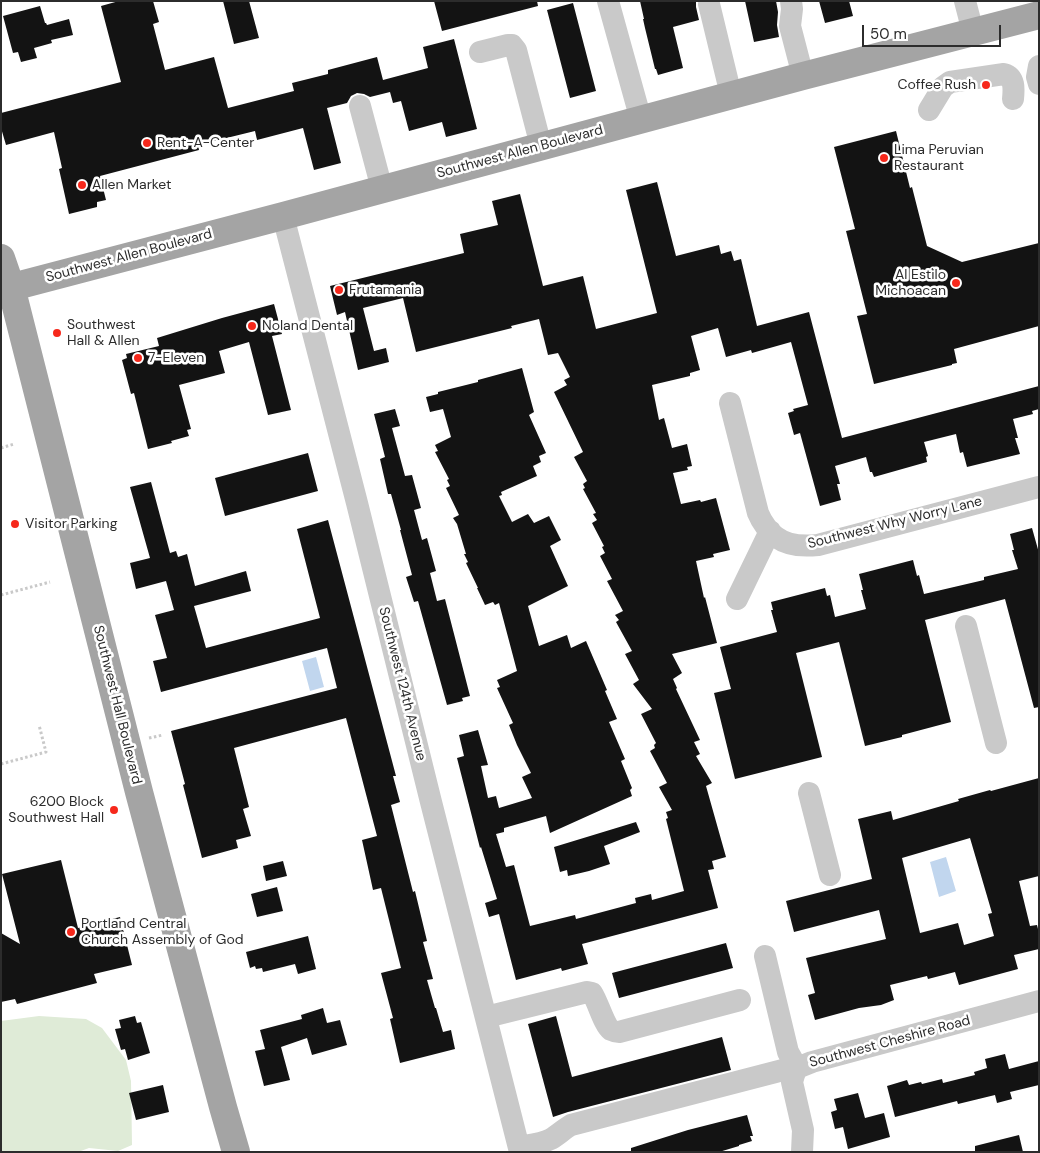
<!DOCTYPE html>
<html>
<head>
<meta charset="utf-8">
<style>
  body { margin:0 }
  #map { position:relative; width:1040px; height:1153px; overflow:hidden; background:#fff; font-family:"DM Sans",sans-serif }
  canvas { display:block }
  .frame { position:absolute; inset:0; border:2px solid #2c2c2c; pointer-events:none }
  .scale { position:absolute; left:862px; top:25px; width:139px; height:22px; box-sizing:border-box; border:2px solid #2c2c2c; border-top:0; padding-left:6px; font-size:15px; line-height:18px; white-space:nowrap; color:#2c2c2c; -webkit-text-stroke:4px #fff; paint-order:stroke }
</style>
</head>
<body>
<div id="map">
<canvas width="1040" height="1153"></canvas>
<div class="frame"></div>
<div class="scale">50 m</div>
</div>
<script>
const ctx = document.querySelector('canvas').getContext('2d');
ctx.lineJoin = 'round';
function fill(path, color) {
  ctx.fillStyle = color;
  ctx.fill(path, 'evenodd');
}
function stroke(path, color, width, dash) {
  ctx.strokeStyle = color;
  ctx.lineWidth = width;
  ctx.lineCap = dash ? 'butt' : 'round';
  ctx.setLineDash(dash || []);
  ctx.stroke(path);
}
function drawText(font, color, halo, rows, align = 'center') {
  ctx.font = font + ' "DM Sans",sans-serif';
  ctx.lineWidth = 5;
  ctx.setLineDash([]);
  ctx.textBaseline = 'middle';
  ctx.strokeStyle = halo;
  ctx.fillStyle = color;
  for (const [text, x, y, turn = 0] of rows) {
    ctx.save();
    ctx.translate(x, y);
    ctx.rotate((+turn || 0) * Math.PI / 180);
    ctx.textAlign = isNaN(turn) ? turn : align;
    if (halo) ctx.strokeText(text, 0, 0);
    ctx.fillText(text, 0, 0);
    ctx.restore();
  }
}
const green = new Path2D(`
  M39 1016 86 1019 102 1028 126 1060 131 1081 132 1145 118 1151 89 1148 78 1152H1V1021Z`);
const water = new Path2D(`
  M316 657 324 687 310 691 302 661Z
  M946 857 956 891 939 897 930 862Z`);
const building = new Path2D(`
  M119 1H153L159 22 153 24 165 70 214 57 228 108 294 91 292 83 328 74V70L377 57 383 80 428 68 423 47 454 39 477 129 446 137 442 122 409 131 401 101 393 103 390 92 370 97 364 94 357 93 351 96 347 103 327 108 341 163 314 170 303 128 257 140 255 131 198 145 199 150 100 176 106 200 97 202V207L69 214 59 169 62 168 54 132 6 145 1 128V113L121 82 101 6Z
  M223 1H249L259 38 234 44Z
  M434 1H537L538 6 442 31Z
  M640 1H696V7L699 20 673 27 683 68 658 75 656 69H655L645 28 643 19H644Z
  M745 1H776L778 12 777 25 779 37 754 42Z
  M819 1H849L853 16 825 23Z
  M573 3 596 91 570 98 547 10Z
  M40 6 45 23H46L47 25 69 19 73 35 51 40 52 43 34 48 37 58 21 62 18 52 13 53 3 16Z
  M896 131 910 188 912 187 927 246 962 262 1039 243V326L954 349 957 363 952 364V365L874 384 857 316 867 314 846 231 855 229 834 147Z
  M657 182 676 256 719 245 721 254 731 251 734 261 741 259 757 326 809 312 842 438 1039 386V409L1032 411 1033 414 1013 419 1018 438H1015L1020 454 967 467 963 452 960 453 956 434 924 442 928 456 926 457 927 462 874 477 872 472H870L866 457 835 466 840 484H837L841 500 820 506 800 433 794 435 788 413 794 411 793 409 808 405 791 342 752 353 751 350 726 357 718 328 691 336 700 370 690 373V376L652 385 659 420 664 418 672 448 687 444 692 466 687 467 688 470 673 473 681 504 700 500 701 502 716 498 730 550 713 554 714 557 696 561 704 598 705 597 717 643 672 654 682 673 673 679 677 688 676 689 700 740 694 742 700 754 696 756 712 783 706 786 726 857 712 861 714 869 708 870 718 908 582 944 588 964 562 971 561 968 516 980 499 914 489 917 485 903 497 899 481 847 480 848 457 758 464 756 459 735 478 730 488 765 481 766 488 798 496 796 499 808 532 798 522 777 531 773 517 745 509 725 513 723 497 688 500 687 497 680 517 671 499 603 495 605 493 602 485 605 477 588H478L466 563 468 562 464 554H466L457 524 453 518 459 515 446 488 450 486 447 480 449 479 435 452 438 451 435 445 451 437 443 409 430 412 426 397 438 394V392L478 382V380L522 368 534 412 529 415 546 453 539 456 541 462 533 466 537 476 501 492 502 495 499 496 512 522 528 514 534 523 549 516 561 540 550 546 568 586 528 606 539 646 567 635 571 648 586 641 607 690 605 691 617 719 609 722 625 759 621 761 632 788 630 790 632 796 550 833 546 816 504 828V832L496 834 506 867 514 865 530 926 575 915 576 919 636 903 635 898 651 894 652 900 684 891 666 819 668 818 666 812 672 810 659 787 667 783 650 751 655 748 654 745 656 743 641 714 652 709 633 684 639 680 625 654 632 651 616 622 619 620 615 615 623 611 607 581 612 579 600 556 605 553 602 547 604 546 592 523 597 520 593 514 596 513 583 489 585 488 583 484 587 481 574 457 583 452 554 392 567 385 564 380 570 377 558 353 548 355 539 319 511 326 512 328 416 352 403 298 363 308 374 351 386 348 389 362 358 370 345 312 337 315 330 286 464 253 460 234 498 225 492 201 520 194 543 286 583 276 596 329 657 313 626 190Z
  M274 304 282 334 272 336 291 410 268 415 249 342 219 351 225 373 179 385 191 429 187 430 189 436 171 441 172 443 148 449 134 393 131 394 122 360 127 358 126 354 159 346 157 338 222 318Z
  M395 409 400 426 392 428 405 476 412 475 421 508 414 510 422 540 427 538 436 571 430 573 437 601 445 599 470 696 462 698 463 701 447 705 418 601 414 602 406 577 412 575 400 530H401L391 494H388L380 459 385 457 374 414Z
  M308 453 318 491 225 516 215 478Z
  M151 482 170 553 176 551 178 557 187 554 195 586 246 571 251 591 194 606 206 648 320 618 297 529 328 520 396 776H393L400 802 391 805 413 892 415 891 427 941 423 942 433 979 427 980 435 1008H436L443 1032 451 1030 455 1049 400 1063 390 1019 393 1018 381 973 401 968 381 888 373 890 362 840 377 836 346 718 234 748 249 807 243 809 251 836 236 840 238 848 202 858 183 785 185 784 171 731 337 688 327 648 161 692 153 661 167 658 155 615 174 610 166 581 136 589 130 563 150 558 130 487Z
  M1032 528 1039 553V707L1034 708 1005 599 925 620 951 722 902 735V737L865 746 839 642 808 650 796 653 822 757 735 779 714 693 731 689 720 647 777 632 771 610H773L771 602 825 588 827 596 830 595 835 617 866 609 861 590H863L859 574 913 560 917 576 919 575 924 594 984 580V577L1018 569 1012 550H1014L1010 534Z
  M1039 778V876L1019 881 1030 926 1037 925 1039 933V949L1014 955 1018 969 959 985 955 972 928 979 927 976 890 985 894 1000 881 1005 859 1008 815 1020 808 995 815 993 806 958 886 939 879 910 794 932 786 901 872 879 858 819 891 811 893 820 959 801 958 799 990 790 991 791ZM970 838 992 913 988 914 994 936 964 945 958 923 920 933 902 858Z
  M636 822 640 832 604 846 610 864 589 871 568 876 567 870 560 872 554 847Z
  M61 860 78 928 120 917 132 965 94 974 97 983 17 1004 15 999 1 1002V933L20 944 2 874Z
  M283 861 287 876 266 881 263 866Z
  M277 887 283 911 257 917 251 894Z
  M308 936 316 969 298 974 295 964 263 972 262 968 256 969 255 966 250 968 246 952Z
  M726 943 733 968 619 998 612 973Z
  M323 1008 327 1023 340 1020 347 1045 312 1055 307 1038 281 1047 290 1080 264 1086 255 1051 265 1049 260 1030 302 1019 301 1015Z
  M135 1016 137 1023 141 1022 150 1053 128 1060 125 1049 121 1050 115 1029 121 1028 119 1020Z
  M556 1016 572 1077 722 1037 731 1070 568 1112 553 1117 528 1024Z
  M1005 1054 1009 1069 1039 1061V1085L1010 1092 1012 1099 997 1103 995 1095 958 1104 957 1101 895 1117 887 1086 907 1080 909 1085 921 1082 922 1084 942 1079 943 1083 975 1075 974 1072 987 1068 985 1059Z
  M163 1085 169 1112 136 1120 129 1093Z
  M858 1093 865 1118 884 1113 890 1137 848 1149 843 1127 835 1129 831 1112 837 1110 834 1099Z
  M747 1115 753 1136H750L752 1141 739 1145V1146L719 1152H631V1148L688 1130Z
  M1019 1135 1023 1152H975V1146Z`);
const path = new Path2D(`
  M1 448 14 444
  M1 595 50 582
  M149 738 163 735
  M1 764 46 752 39 725`);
const minor = new Path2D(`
  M608 1 641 120
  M791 1 792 9 790 26 803 76
  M965 1 973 32
  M709 4 731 95
  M480 52 508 45H512L516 50 541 146
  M1039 66 1037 77 1039 84
  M360 106 382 189
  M929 110 943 87 950 82 1004 74C1015 77 1014 89 1013 99
  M283 216 357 503 431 802 520 1152
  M730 403 758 513C760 518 763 523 766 527 779 545 798 547 818 545L1039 487
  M737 599 770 531
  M966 626 996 743
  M809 793 830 875
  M765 956 788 1052 797 1068
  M486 1017 587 992 592 993C598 1002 604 1025 611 1030 613 1031 617 1032 619 1032L740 1000
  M797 1068 794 1075 792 1082 803 1130 802 1152
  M519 1147C529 1145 541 1144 551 1139 558 1135 564 1129 571 1125L783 1070 797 1068 812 1062 1039 1001`);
const major = new Path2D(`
  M1 258 11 287 139 792 223 1107 236 1152
  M1 290 283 216 803 76 1039 15`);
const markers = [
  [986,85,5,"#f6281b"],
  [147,143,5,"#f6281b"],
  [884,158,5,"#f6281b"],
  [82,185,5,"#f6281b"],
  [956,283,5,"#f6281b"],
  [339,290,5,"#f6281b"],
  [252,326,5,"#f6281b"],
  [57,333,5,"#f6281b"],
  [138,358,5,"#f6281b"],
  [15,524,5,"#f6281b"],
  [114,810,5,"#f6281b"],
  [71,932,5,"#f6281b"]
];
const poiNames = [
  ["Coffee Rush",976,85,"right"],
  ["Rent-A-Center",157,143],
  ["Lima Peruvian",894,150],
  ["Restaurant",894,166],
  ["Allen Market",92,185],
  ["Al Estilo",946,275,"right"],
  ["Michoacan",946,291,"right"],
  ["Frutamania",349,290],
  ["Southwest",67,325],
  ["Hall & Allen",67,341],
  ["Noland Dental",262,326],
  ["7-Eleven",148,358],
  ["Visitor Parking",25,524],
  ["6200 Block",104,802,"right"],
  ["Southwest Hall",104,818,"right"],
  ["Portland Central",81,924],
  ["Church Assembly of God",81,940]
];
const streetNames = [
  ["Southwest Allen Boulevard",520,152,-15],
  ["Southwest Allen Boulevard",129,256,-15],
  ["Southwest Why Worry Lane",895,523,-14],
  ["Southwest 124th Avenue",402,684,76],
  ["Southwest Hall Boulevard",117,705,76],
  ["Southwest Cheshire Road",890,1042,-15]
];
fill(green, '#dfebd7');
fill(water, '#c1d6ee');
fill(building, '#131313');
stroke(path, '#c9c9c9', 3, [2.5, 2.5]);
stroke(minor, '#c9c9c9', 22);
stroke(major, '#a4a4a4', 28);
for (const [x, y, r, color] of markers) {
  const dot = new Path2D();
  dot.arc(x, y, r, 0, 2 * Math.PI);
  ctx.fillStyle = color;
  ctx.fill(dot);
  stroke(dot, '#fff', 2);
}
drawText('14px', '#2c2c2c', '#fff', poiNames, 'left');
drawText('14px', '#2c2c2c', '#fff', streetNames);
</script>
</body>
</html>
